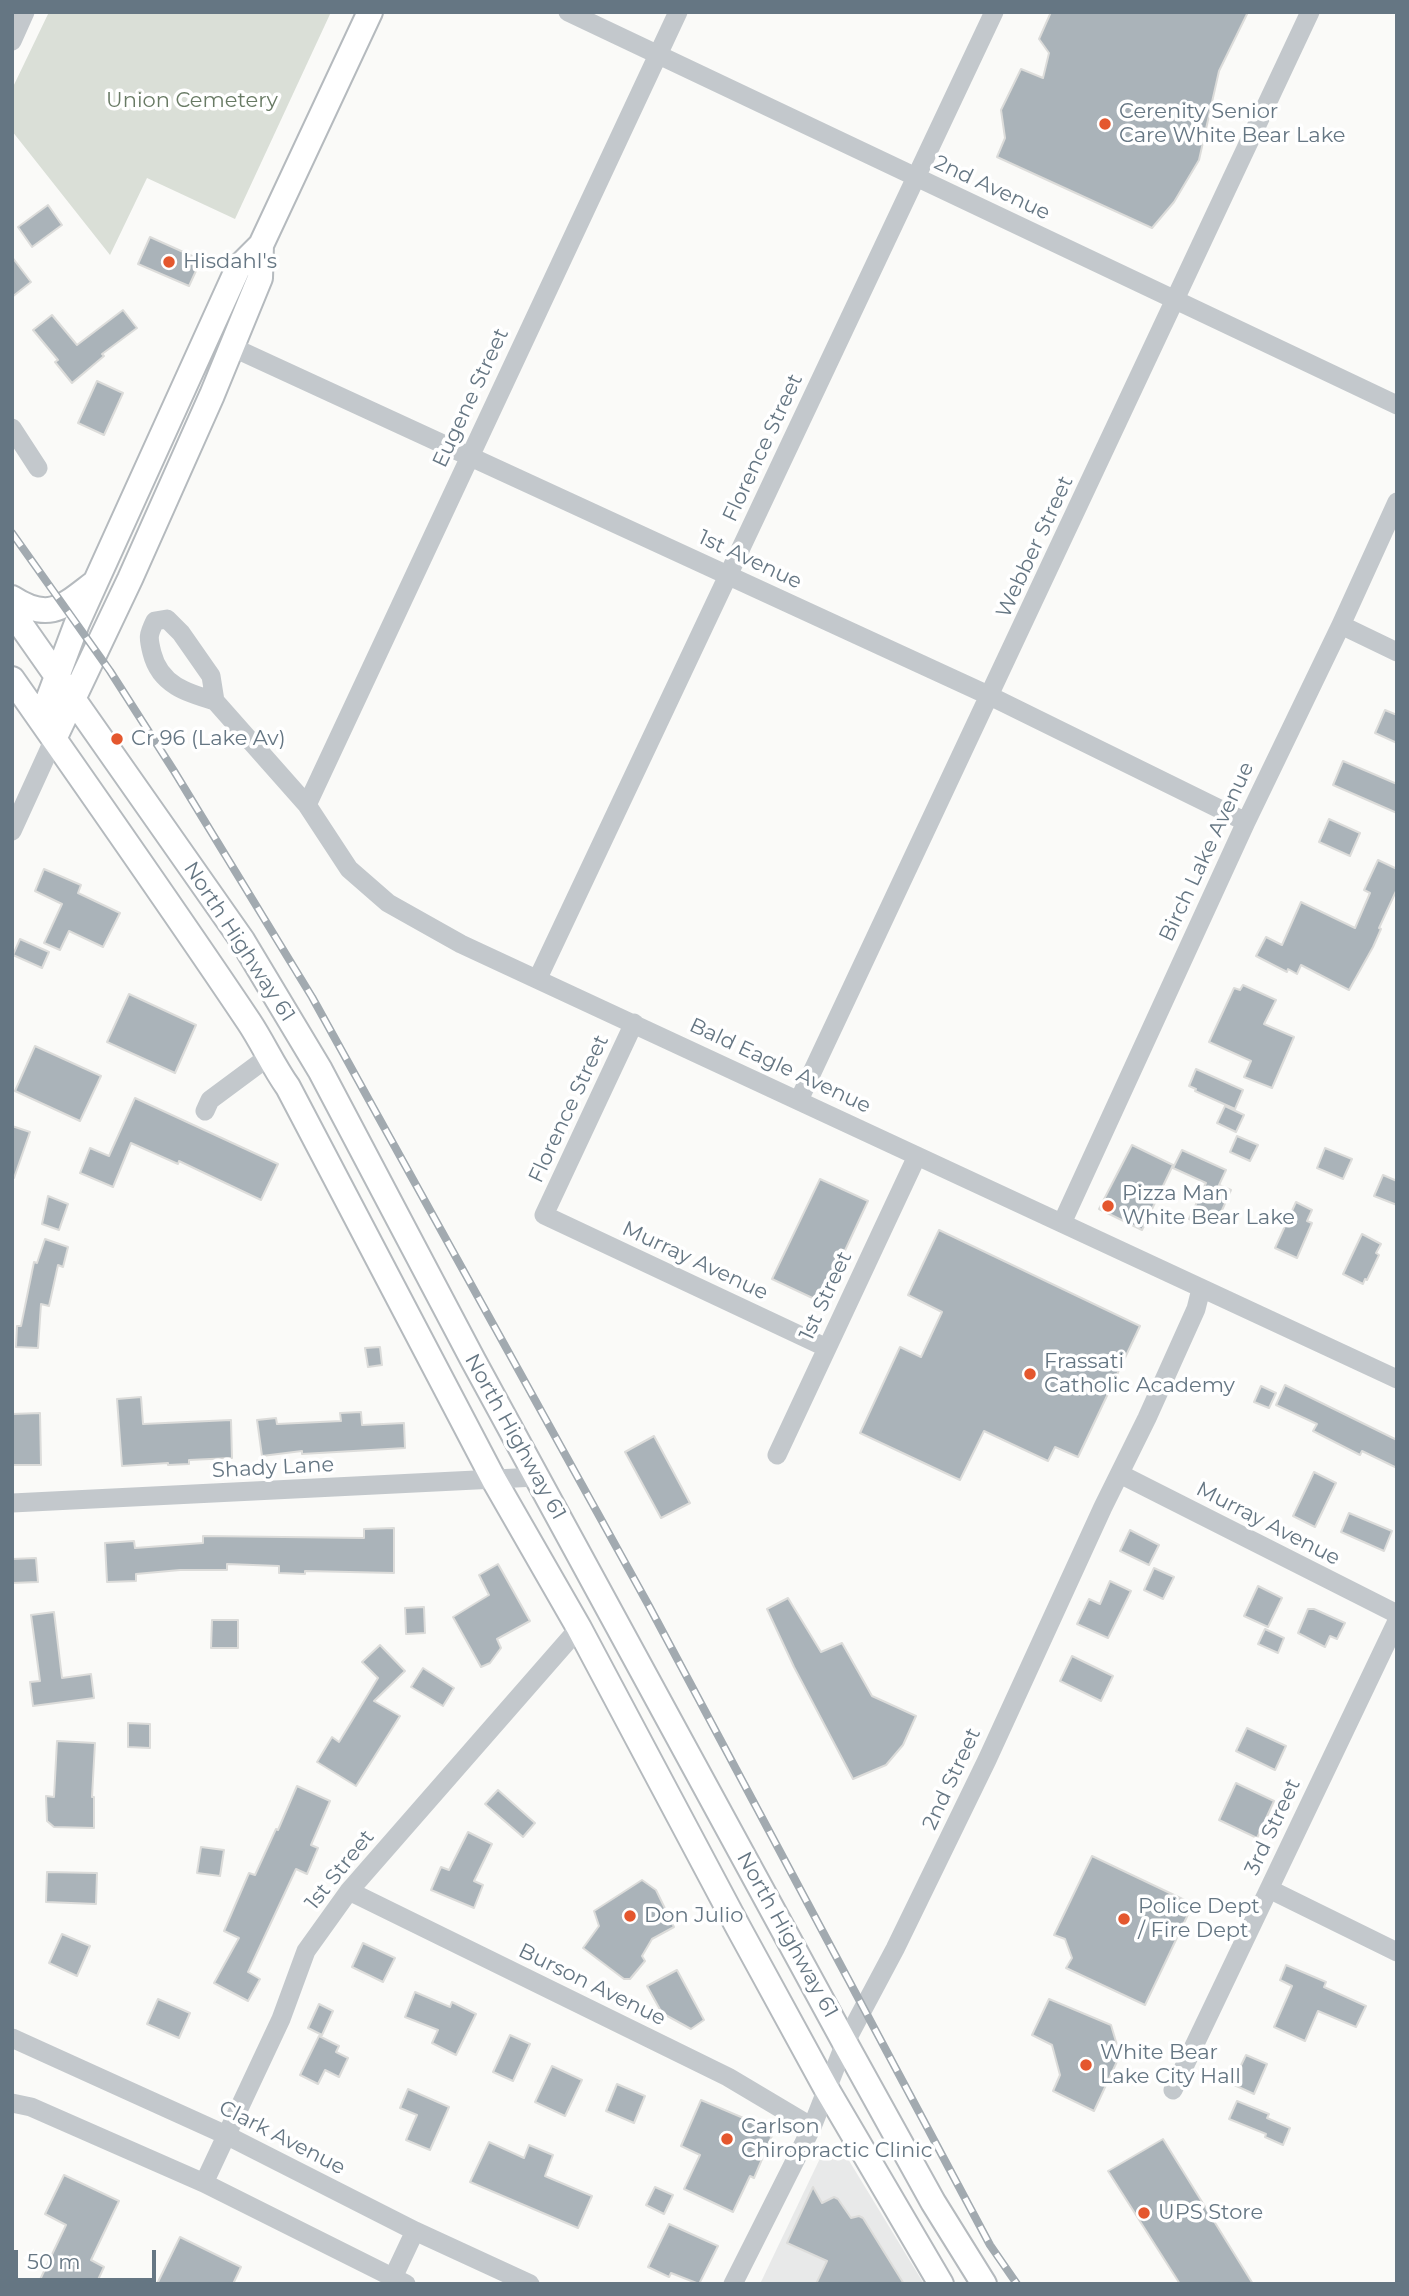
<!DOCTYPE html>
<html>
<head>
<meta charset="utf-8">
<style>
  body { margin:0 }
  #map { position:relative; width:1409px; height:2296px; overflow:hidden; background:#fafaf8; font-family:Montserrat,sans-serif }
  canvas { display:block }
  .frame { position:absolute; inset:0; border:14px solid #657683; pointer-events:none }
  .scale { position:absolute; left:14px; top:2250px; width:142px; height:32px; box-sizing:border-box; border:4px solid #657683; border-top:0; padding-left:9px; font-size:21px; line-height:24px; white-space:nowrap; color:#657683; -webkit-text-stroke:5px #fff; paint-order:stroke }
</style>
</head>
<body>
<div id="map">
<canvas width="1409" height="2296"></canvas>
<div class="frame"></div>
<div class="scale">50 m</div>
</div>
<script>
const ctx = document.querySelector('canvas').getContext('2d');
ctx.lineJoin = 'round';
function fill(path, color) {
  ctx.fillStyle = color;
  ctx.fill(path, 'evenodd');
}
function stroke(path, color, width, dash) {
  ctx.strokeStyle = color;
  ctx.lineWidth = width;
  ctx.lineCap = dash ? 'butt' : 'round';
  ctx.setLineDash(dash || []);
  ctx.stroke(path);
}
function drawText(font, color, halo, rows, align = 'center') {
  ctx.font = font + ' Montserrat,sans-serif';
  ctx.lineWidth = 7;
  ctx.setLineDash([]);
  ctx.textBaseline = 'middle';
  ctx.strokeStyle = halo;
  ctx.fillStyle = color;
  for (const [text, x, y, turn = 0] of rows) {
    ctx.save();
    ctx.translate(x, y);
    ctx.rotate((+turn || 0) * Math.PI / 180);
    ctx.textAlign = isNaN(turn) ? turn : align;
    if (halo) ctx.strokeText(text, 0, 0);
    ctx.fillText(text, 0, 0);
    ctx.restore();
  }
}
const built = new Path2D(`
  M824 2150 845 2154 924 2284H760Z`);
const green = new Path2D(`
  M49 12H331L235 219 147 178 110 255 12 131V89Z`);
const building = new Path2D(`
  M1051 12H1248L1219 71 1199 160 1174 202 1152 228 997 157 1005 138 1001 110 1021 69 1043 78 1049 53 1039 39Z
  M48 205 62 225 32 247 18 227Z
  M150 237 201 260 189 286 138 264Z
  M12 257 31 282 12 297Z
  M123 310 137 328 102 354 104 356 72 383 55 362 58 360 33 330 52 315 77 345Z
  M97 381 123 393 104 435 78 423Z
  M1385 710 1397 715V743L1375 733Z
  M1343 761 1397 784V813L1333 785Z
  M1329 819 1360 833 1350 856 1319 842Z
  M1378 860 1397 869V889L1379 928 1381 929 1373 947 1349 990 1301 965 1297 974 1288 969 1287 972 1256 956 1266 937 1282 945 1301 902 1355 928 1370 893 1364 890Z
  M44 869 81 885 78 893 120 913 103 947 69 931 60 950 44 943 62 904 35 891Z
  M20 939 49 952 42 968 13 955Z
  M1243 985 1276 1000 1264 1024 1294 1037 1272 1088 1244 1077 1251 1061 1209 1042 1234 988 1240 990Z
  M129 994 196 1025 175 1073 107 1042Z
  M35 1046 101 1076 80 1121 15 1091Z
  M1196 1069 1243 1090 1235 1109 1195 1091 1196 1089 1189 1086Z
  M135 1098 278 1164 261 1200 179 1161 178 1164 131 1143 113 1187 80 1173 90 1148 109 1156Z
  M1225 1106 1244 1115 1236 1132 1217 1123Z
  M12 1126 30 1132 14 1178 12 1177Z
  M1237 1136 1258 1145 1250 1161 1230 1152Z
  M1132 1145 1173 1165 1142 1230 1099 1209Z
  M1325 1148 1352 1159 1343 1179 1317 1168Z
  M1182 1150 1226 1170 1219 1185 1231 1190 1215 1226 1207 1222 1205 1225 1189 1219 1206 1183 1173 1168Z
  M1383 1175 1397 1181V1205L1374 1196Z
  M820 1179 868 1201 821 1302 772 1279Z
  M48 1196 68 1204 59 1230 42 1224Z
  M1296 1202 1312 1210 1307 1221 1312 1223 1297 1258 1275 1248Z
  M939 1230 1140 1326 1078 1457 1055 1447 1048 1461 984 1431 960 1480 860 1433 900 1347 921 1357 942 1312 908 1295Z
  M1362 1234 1381 1244 1376 1253 1379 1255 1367 1280 1365 1279 1363 1284 1343 1274Z
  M45 1239 68 1247 63 1267 58 1265 49 1306 41 1304 38 1348 16 1347 17 1326H21L34 1262 37 1263Z
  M380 1347 382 1365 368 1367 365 1348Z
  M1285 1385 1397 1440V1468L1362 1451 1360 1455 1313 1431 1317 1424 1276 1405Z
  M1261 1386 1276 1393 1269 1408 1254 1402Z
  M141 1397 143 1424 231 1420 232 1458 189 1460V1464L168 1465V1463L122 1466 117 1399Z
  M361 1412 362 1425 404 1423 405 1448 302 1454V1451L262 1456 257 1420 276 1418 277 1424 341 1421 340 1413Z
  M40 1413 41 1465H12V1414Z
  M654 1436 690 1503 661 1518 625 1452Z
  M1314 1472 1336 1483 1315 1527 1293 1516Z
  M1349 1513 1392 1531 1384 1551 1341 1532Z
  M394 1528V1573L305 1571V1574L279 1573V1566L227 1564V1570H180L136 1574V1581L107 1582 105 1543 134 1541 135 1548 203 1543V1536L364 1538V1529Z
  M1130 1530 1159 1545 1149 1565 1120 1551Z
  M36 1558 38 1582 12 1583V1559Z
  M498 1564 530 1621 497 1639 501 1648 490 1663 481 1667 453 1617 489 1595 479 1575Z
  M1154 1568 1174 1577 1163 1599 1144 1590Z
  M1110 1581 1131 1591 1108 1638 1077 1624 1089 1599 1100 1604Z
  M1258 1586 1282 1598 1268 1627 1244 1616Z
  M788 1598 821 1652 842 1643 872 1696 916 1716 903 1745 886 1765 853 1779 794 1667 767 1609Z
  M424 1607 425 1633 406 1634 405 1608Z
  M1308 1609H1314L1345 1623 1337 1639 1330 1636 1325 1647 1298 1633Z
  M54 1612 62 1678 91 1674 94 1698 33 1706 30 1682 40 1681 31 1615Z
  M212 1620H238V1648H211Z
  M1265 1629 1284 1638 1278 1653 1258 1644Z
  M380 1645 405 1671 374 1701 400 1716 356 1786 317 1762 332 1737 339 1742 378 1678 362 1662Z
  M1072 1656 1113 1676 1101 1701 1060 1681Z
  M423 1668 454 1688 443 1706 411 1687Z
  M128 1723 150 1724V1748L128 1747Z
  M1247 1728 1286 1746 1275 1770 1236 1751Z
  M57 1741 95 1743 92 1797H94V1828L54 1827 47 1821 46 1796 54 1797Z
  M1236 1783 1274 1801 1257 1838 1219 1820Z
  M297 1786 330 1801 311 1845 318 1848 307 1874 296 1869 248 1972 260 1979 248 2001 214 1983 239 1938 224 1931 249 1873 255 1875 276 1829 278 1830Z
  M498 1790 535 1823 523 1837 485 1804Z
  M468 1832 492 1844 474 1881 483 1885 474 1908 431 1890 441 1867 449 1870Z
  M201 1847 224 1850 220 1876 197 1873Z
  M1092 1856 1193 1904 1145 2005 1066 1968 1072 1958 1065 1939 1054 1935Z
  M47 1872 97 1873 96 1904 46 1902Z
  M642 1880 656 1890 674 1927 652 1939 642 1956 645 1961 630 1979H624L583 1948 599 1926 594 1911Z
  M62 1934 90 1946 77 1976 49 1963Z
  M363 1943 395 1958 383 1982 352 1967Z
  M1286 1965 1326 1982 1324 1987 1366 2006 1356 2027 1318 2011 1305 2041 1274 2027 1292 1986 1280 1980Z
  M677 1970 704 2020 691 2029 662 2013 647 1986Z
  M415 1992 450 2007 452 2002 476 2014 456 2055 432 2043 438 2030 405 2017Z
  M158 1999 190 2013 179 2038 147 2024Z
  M1049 1999 1111 2025 1120 2055 1094 2111 1053 2091 1060 2075 1052 2045 1032 2035Z
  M319 2004 333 2011 322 2035 308 2028Z
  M510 2035 530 2044 513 2081 493 2072Z
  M319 2036 339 2046 336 2052 348 2058 339 2077 325 2070 318 2084 300 2075Z
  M1246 2055 1267 2064 1254 2094 1232 2084Z
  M552 2066 582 2080 565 2116 535 2102Z
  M617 2084 645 2096 634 2123 606 2111Z
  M408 2089 449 2107 430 2150 406 2140 417 2115 400 2108Z
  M701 2100 774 2131 754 2178 750 2176 733 2212 684 2189 700 2155 681 2146Z
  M1237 2101 1269 2114 1267 2118 1290 2128 1283 2145 1265 2137 1266 2134 1229 2119Z
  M1163 2139 1253 2284H1180L1108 2171Z
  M489 2142 524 2158 529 2145 553 2155 545 2176 592 2196 578 2228 470 2182Z
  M64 2175 119 2201 91 2260 104 2267 96 2284H38L66 2225 45 2214Z
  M655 2187 673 2195 664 2214 646 2205Z
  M813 2187 822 2203 834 2197 838 2199 851 2218 859 2216 863 2218 904 2284H816L827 2261 787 2243Z
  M669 2224 718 2246 699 2284 671 2273 669 2277 648 2267Z
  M180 2237 241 2267 233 2284H157Z`);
const minor = new Path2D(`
  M568 12 1397 405
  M12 41 25 12
  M232 347 990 696 1246 822
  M12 428 38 468
  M1341 625 1397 652
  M215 701C187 693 160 685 152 653 148 637 148 635 155 621L167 619 181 633 211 676 215 701 307 805 349 869 388 903 461 944 1397 1379
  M307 805 678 12
  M12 831 54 739
  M538 978 994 12
  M634 1023 544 1215 827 1348
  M799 1100 1310 12
  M205 1111 210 1100 268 1057
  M1062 1223 1246 822 1341 625 1397 502
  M777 1455 917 1156
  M1120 1474 1397 1614
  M12 1503 536 1477
  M1269 1889 1397 1952
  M349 1891 728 2077 812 2127
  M12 2038 226 2135 415 2231 530 2284
  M1173 2090 1397 1621
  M12 2103 31 2107 204 2183 406 2284
  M204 2183 281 2019 306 1951 349 1891 579 1628
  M390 2284 415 2231
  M733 2284 812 2127 845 2043 895 1949 987 1760 1103 1507 1147 1418 1196 1309 1201 1289`);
const major = new Path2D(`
  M12 598C49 622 63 607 93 584
  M12 612 242 940 320 1070 473 1360 845 2043 933 2202 984 2284
  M12 679C92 793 172 907 249 1022 263 1043 273 1066 288 1087L494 1480 579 1628 738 1927 826 2088 941 2284
  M41 719 77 623 238 268 261 245 370 12
  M54 739 130 579 212 395 260 278 261 245`);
const rail = new Path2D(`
  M12 533 110 671 174 771 312 997 649 1606 990 2245 1017 2284`);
const markers = [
  [1105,124,7,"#e4572e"],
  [169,262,7,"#e4572e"],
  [117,739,7,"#e4572e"],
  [1108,1206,7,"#e4572e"],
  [1030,1374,7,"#e4572e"],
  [630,1916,7,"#e4572e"],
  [1124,1919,7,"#e4572e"],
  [1086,2065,7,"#e4572e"],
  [727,2139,7,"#e4572e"],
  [1144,2213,7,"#e4572e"]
];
const parkNames = [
  ["Union Cemetery",192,101]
];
const poiNames = [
  ["Cerenity Senior",1119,112],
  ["Care White Bear Lake",1119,136],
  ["Hisdahl's",183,262],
  ["Cr 96 (Lake Av)",131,739],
  ["Pizza Man",1122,1194],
  ["White Bear Lake",1122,1218],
  ["Frassati",1044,1362],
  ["Catholic Academy",1044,1386],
  ["Police Dept",1138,1907],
  ["/ Fire Dept",1138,1931],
  ["Don Julio",644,1916],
  ["White Bear",1100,2053],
  ["Lake City Hall",1100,2077],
  ["Carlson",741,2127],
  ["Chiropractic Clinic",741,2151],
  ["UPS Store",1158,2213]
];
const streetNames = [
  ["2nd Avenue",992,188,25],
  ["Eugene Street",471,398,-65],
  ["Florence Street",763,448,-65],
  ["Webber Street",1035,547,-65],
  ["1st Avenue",750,560,25],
  ["Birch Lake Avenue",1207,852,-65],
  ["North Highway 61",239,942,57],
  ["Bald Eagle Avenue",780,1066,25],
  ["Florence Street",569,1109,-65],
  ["Murray Avenue",695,1261,25],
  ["1st Street",826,1296,-65],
  ["North Highway 61",515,1437,61],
  ["Shady Lane",273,1468,-3],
  ["Murray Avenue",1268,1524,27],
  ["2nd Street",952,1779,-65],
  ["3rd Street",1273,1827,-65],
  ["1st Street",340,1870,-51],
  ["North Highway 61",787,1935,61],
  ["Burson Avenue",592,1985,26],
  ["Clark Avenue",282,2138,27]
];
fill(built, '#e8e9e9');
fill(green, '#dadfd7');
fill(building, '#aab3b9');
stroke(building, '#dcdcda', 2);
stroke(major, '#b5babe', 28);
stroke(minor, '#c3c8cc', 19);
stroke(major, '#fff', 24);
stroke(rail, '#a2aab0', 8);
stroke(rail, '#fff', 5, [16]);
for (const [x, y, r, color] of markers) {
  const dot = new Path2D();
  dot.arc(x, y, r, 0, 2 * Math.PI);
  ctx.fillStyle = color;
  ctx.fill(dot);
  stroke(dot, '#fff', 2.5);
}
drawText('21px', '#687a64', '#fff', parkNames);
drawText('21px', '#657683', '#fff', poiNames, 'left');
drawText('21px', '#657683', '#fff', streetNames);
</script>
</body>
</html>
